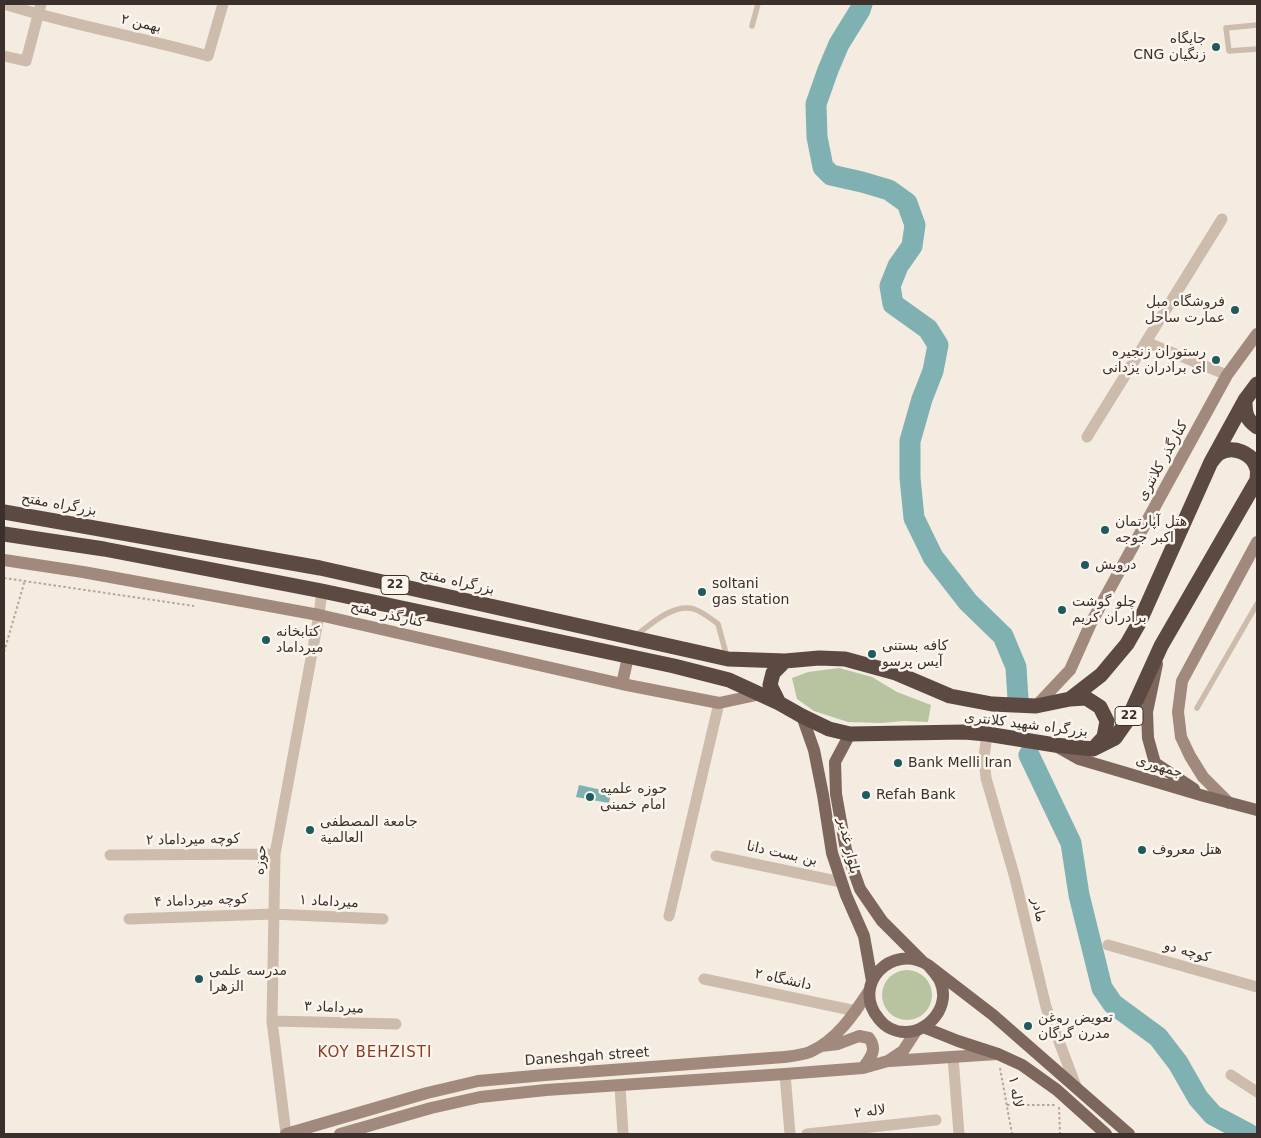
<!DOCTYPE html>
<html>
<head>
<meta charset="utf-8">
<style>
  body { margin:0 }
  #map { position:relative; width:1261px; height:1138px; overflow:hidden; background:#f4ebe1; font-family:"DejaVu Sans",sans-serif }
  canvas { display:block }
  .frame { position:absolute; inset:0; border:5px solid #3b302b; pointer-events:none }
</style>
</head>
<body>
<div id="map">
<canvas width="1261" height="1138"></canvas>
<div class="frame"></div>
</div>
<script>
const ctx = document.querySelector('canvas').getContext('2d');
ctx.lineJoin = 'round';
function fill(path, color) {
  ctx.fillStyle = color;
  ctx.fill(path, 'evenodd');
}
function stroke(path, color, width, dash) {
  ctx.strokeStyle = color;
  ctx.lineWidth = width;
  ctx.lineCap = dash ? 'butt' : 'round';
  ctx.setLineDash(dash || []);
  ctx.stroke(path);
}
function drawText(font, color, halo, rows, align = 'center') {
  ctx.font = font + ' "DejaVu Sans","Noto Naskh Arabic",sans-serif';
  ctx.lineWidth = 5;
  ctx.setLineDash([]);
  ctx.textBaseline = 'middle';
  ctx.strokeStyle = halo;
  ctx.fillStyle = color;
  for (const [text, x, y, turn = 0] of rows) {
    ctx.save();
    ctx.translate(x, y);
    ctx.rotate((+turn || 0) * Math.PI / 180);
    ctx.textAlign = isNaN(turn) ? turn : align;
    if (halo) ctx.strokeText(text, 0, 0);
    ctx.fillText(text, 0, 0);
    ctx.restore();
  }
}
const green = new Path2D(`
  M839 668 872 677 897 692 931 705 928 722 904 721 881 723 848 722 814 711 797 699 792 678 808 672Z
  M882 995a25 25 0 1 1 50 0a25 25 0 1 1-50 0Z`);
const water = new Path2D(`
  M579 785 611 792 609 803 576 797Z`);
const river = new Path2D(`
  M862 4 860 10 839 44 828 70 816 104 817 137 823 167 831 175 862 182 889 190 907 203 915 225 912 246 898 266 890 286 893 304 928 329 938 345 933 371 922 399 910 441V478L914 518 933 557 968 602 1003 636 1016 667 1018 699
  M1029 755 1071 843 1079 895 1102 988 1113 1004 1158 1037 1178 1063 1198 1098 1213 1115 1249 1134`);
const path = new Path2D(`
  M4 578 194 606
  M4 652 25 580
  M1000 1068 1012 1134
  M1007 1105H1055
  M1059 1107 1060 1134`);
const lane = new Path2D(`
  M1257 25 1226 28 1229 51 1257 49
  M752 26 758 4
  M635 636C650 625 673 603 694 609 703 612 711 619 718 624L727 657
  M1197 708 1257 604`);
const street = new Path2D(`
  M4 4C71 25 140 37 208 56L223 4
  M4 56 26 61 41 4
  M1146 342 1227 375
  M1087 437 1222 219
  M987 734 984 757 986 778 1015 878 1046 1007 1077 1089
  M110 855 275 854
  M716 856 841 882
  M669 916 719 703
  M129 919 273 914 383 919
  M1108 945 1257 987
  M704 979 856 1011
  M272 1021 396 1024
  M953 1057 959 1134
  M785 1074 790 1134
  M1231 1075 1257 1092
  M620 1086 623 1134
  M286 1134 272 1021 275 854 319 615 322 591
  M807 1134 936 1120`);
const secondary = new Path2D(`
  M4 560 83 572 319 615 622 684 719 703 761 694
  M622 684 628 657
  M1036 706 1070 670 1091 623 1227 375 1257 334
  M1229 803 1203 777 1190 756 1181 737 1178 712 1182 681 1257 542
  M821 1046 838 1044 859 1036 869 1038C878 1050 870 1058 863 1068
  M890 1061 997 1054
  M286 1134 427 1093 478 1081 545 1075 784 1057C792 1056 802 1055 810 1052 837 1040 854 1014 869 991
  M340 1134 431 1108 480 1097 546 1090 785 1074 863 1068 888 1061 903 1051 916 1031`);
const primary = new Path2D(`
  M1157 664 1147 712 1148 738 1155 763 1194 789
  M802 716 814 750 823 795 832 853 846 895 864 936 872 981
  M850 734 835 762 836 794 846 850 860 889 882 921 923 962
  M1056 746 1079 759 1204 796 1257 810
  M928 965C932 970 937 975 940 981 951 1005 930 1032 905 1032 895 1032 885 1027 879 1019 850 985 892 942 928 965L993 1015 1129 1134
  M923 1027 958 1041 998 1054 1022 1065 1057 1090 1106 1134`);
const highway = new Path2D(`
  M1257 384 1245 400 1211 462 1139 623 1127 644 1101 675 1070 699 1036 706 992 704 950 696 896 673 845 659 819 658 785 661 773 673 770 685 779 703 802 716 829 729 850 734 964 732 987 734 1055 745 1093 749 1115 738 1127 721 1161 646 1257 480
  M1245 400C1245 414 1246 419 1257 427
  M1213 460C1214 458 1216 456 1218 454 1232 444 1253 453 1257 469 1258 472 1257 477 1257 481
  M4 512 320 568 728 659 785 661
  M4 534 104 549 322 591 674 666 729 680 779 703
  M1070 699 1086 698 1100 707 1107 721 1104 737 1094 748`);
const markers = [
  [1216,47,5,"#1f5a5e"],
  [1235,310,5,"#1f5a5e"],
  [1216,360,5,"#1f5a5e"],
  [1105,530,5,"#1f5a5e"],
  [1085,565,5,"#1f5a5e"],
  [702,592,5,"#1f5a5e"],
  [1062,610,5,"#1f5a5e"],
  [266,640,5,"#1f5a5e"],
  [872,654,5,"#1f5a5e"],
  [898,763,5,"#1f5a5e"],
  [866,795,5,"#1f5a5e"],
  [590,797,5,"#1f5a5e"],
  [310,830,5,"#1f5a5e"],
  [1142,850,5,"#1f5a5e"],
  [199,979,5,"#1f5a5e"],
  [1028,1026,5,"#1f5a5e"]
];
const shields = [
  [395,585,28],
  [1129,716,28]
];
const shieldNames = [
  ["22",395,585],
  ["22",1129,716]
];
const streetNames = [
  ["بهمن ۲",141,24,13],
  ["کنارگذر کلانتری",1163,461,-61],
  ["بزرگراه مفتح",59,505,10],
  ["بزرگراه مفتح",457,582,13],
  ["کنارگذر مفتح",387,615,13],
  ["بزرگراه شهید کلانتری",1026,725,7],
  ["جمهوری",1159,767,17],
  ["کوچه میرداماد ۲",193,840,-1],
  ["بلوار غدیر",848,846,77],
  ["بن بست دانا",782,854,12],
  ["حوزه",261,860,-85],
  ["کوچه میرداماد ۴",201,901,-2],
  ["۱ میرداماد",329,902,3],
  ["مادر",1038,910,77],
  ["کوچه دو",1187,952,16],
  ["دانشگاه ۲",783,980,12],
  ["۳ میرداماد",334,1008,2],
  ["Daneshgah street",587,1057,-4],
  ["۱ لاله",1015,1092,80],
  ["۲ لاله",870,1112,-7]
];
const poiNames = [
  ["جایگاه",1206,39,"right"],
  ["CNG زنگیان",1206,55,"right"],
  ["فروشگاه مبل",1225,302,"right"],
  ["عمارت ساحل",1225,318,"right"],
  ["رستوران زنجیره",1206,352,"right"],
  ["ای برادران یزدانی",1206,368,"right"],
  ["هتل آپارتمان",1115,522],
  ["اکبر جوجه",1115,538],
  ["درویش",1095,565],
  ["soltani",712,584],
  ["gas station",712,600],
  ["چلو گوشت",1072,602],
  ["برادران کریم",1072,618],
  ["کتابخانه",276,632],
  ["میرداماد",276,648],
  ["کافه بستنی",882,646],
  ["آیس پرسو",882,662],
  ["Bank Melli Iran",908,763],
  ["حوزه علمیه",600,789],
  ["امام خمینی",600,805],
  ["Refah Bank",876,795],
  ["جامعة المصطفی",320,822],
  ["العالمیة",320,838],
  ["هتل معروف",1152,850],
  ["مدرسه علمی",209,971],
  ["الزهرا",209,987],
  ["تعویض روغن",1038,1018],
  ["مدرن گرگان",1038,1034]
];
const neighbourhoodNames = [
  ["KOY BEHZISTI",375,1053]
];
fill(green, '#b8c4a0');
fill(water, '#7fb0b2');
stroke(river, '#7fb0b2', 21);
stroke(path, '#b9a596', 2, [2.5, 2.5]);
stroke(lane, '#cdbbac', 5.5);
stroke(street, '#cdbbac', 11);
stroke(secondary, '#a18a7d', 12);
stroke(primary, '#7d675c', 12);
stroke(highway, '#5c4a42', 15);
for (const [x, y, r, color] of markers) {
  const dot = new Path2D();
  dot.arc(x, y, r, 0, 2 * Math.PI);
  ctx.fillStyle = color;
  ctx.fill(dot);
  stroke(dot, '#fbf5ee', 2);
}
for (const [x, y, w] of shields) {
  const box = new Path2D();
  box.roundRect(x - w / 2, y - 9.5, w, 19, 4);
  ctx.fillStyle = '#fbf5ee';
  ctx.fill(box);
  stroke(box, '#3b302b', 1);
}
drawText('bold 12px', '#3b302b', null, shieldNames);
drawText('14px', '#3b302b', '#fbf5ee', streetNames);
drawText('14px', '#3b302b', '#fbf5ee', poiNames, 'left');
ctx.letterSpacing = '1px';
drawText('15px', '#8c3b22', '#fbf5ee', neighbourhoodNames);
ctx.letterSpacing = '0px';
</script>
</body>
</html>
